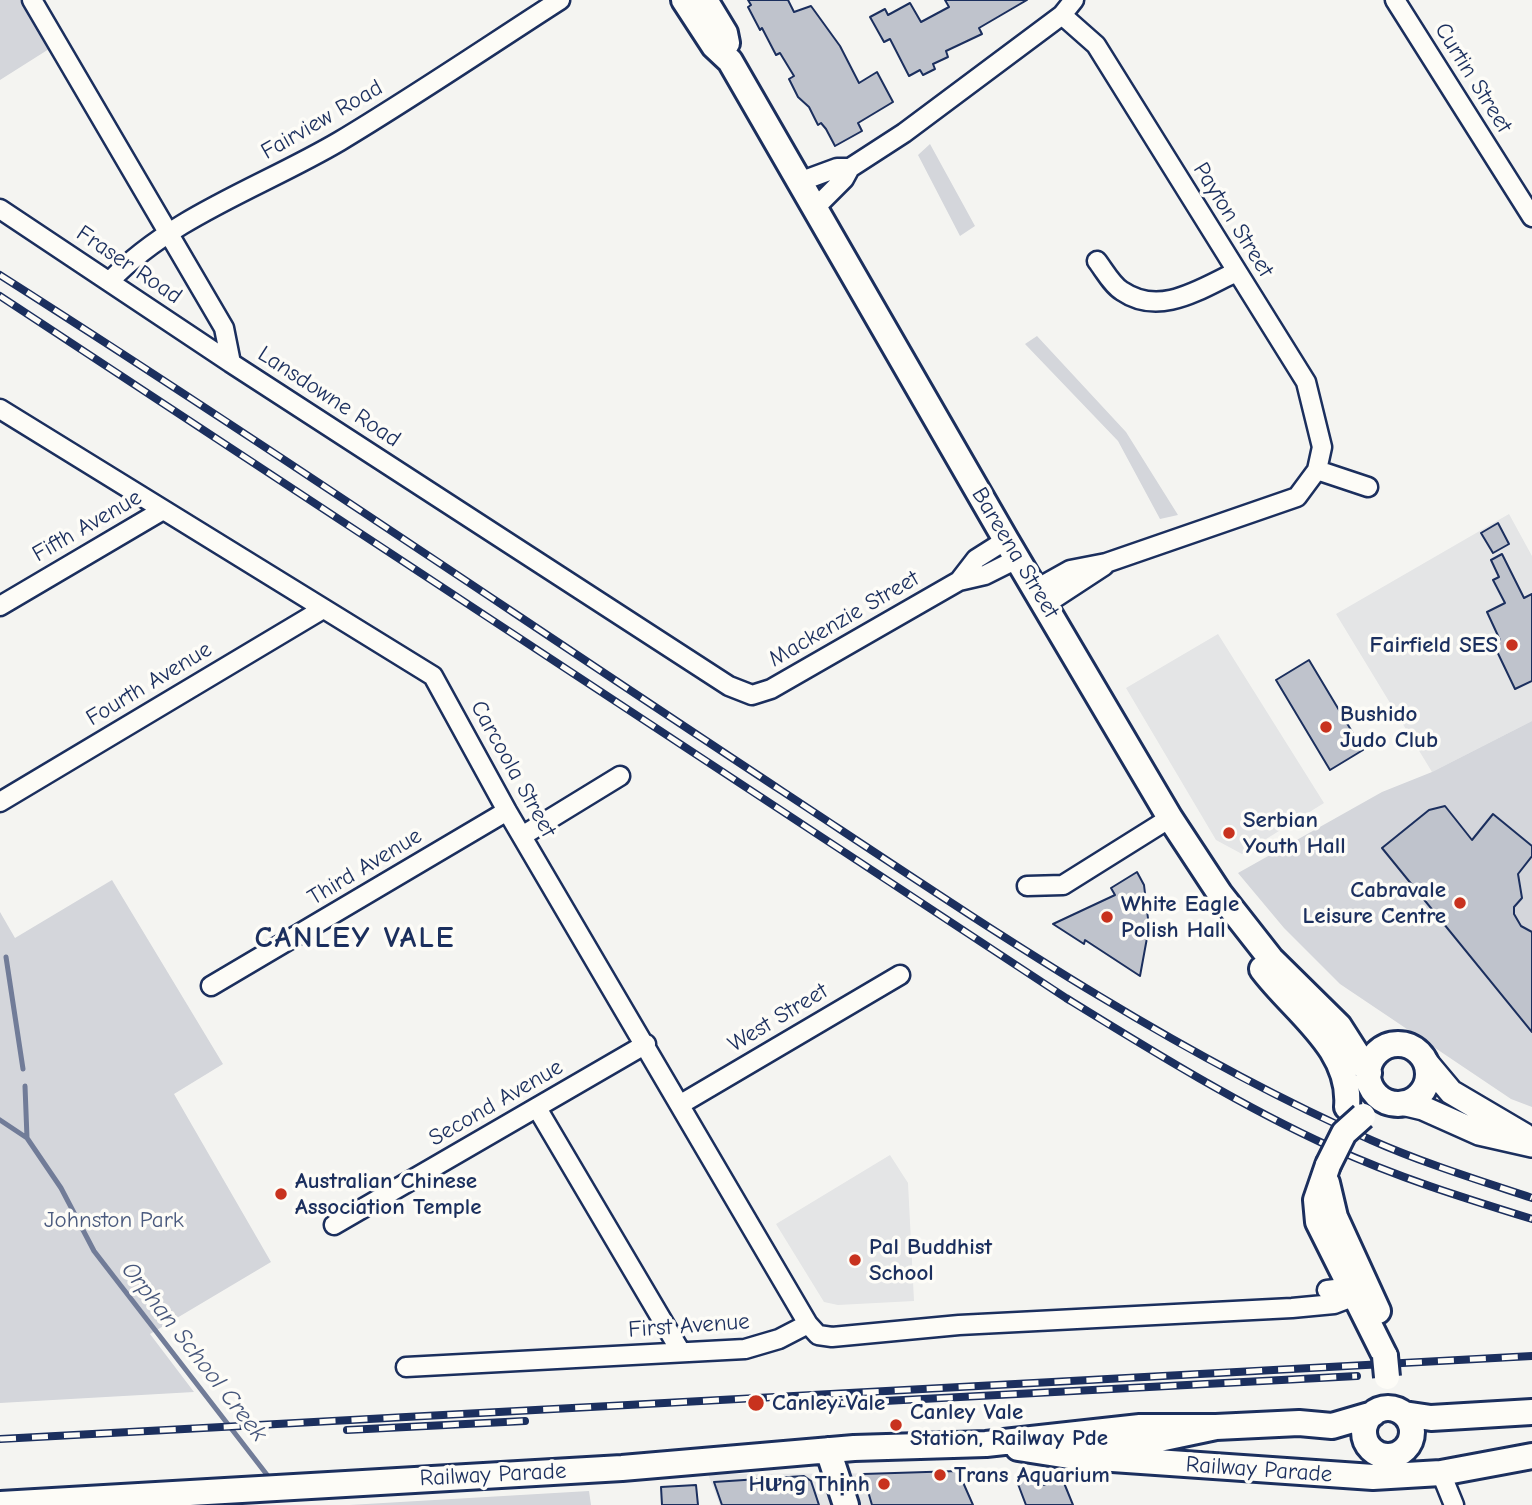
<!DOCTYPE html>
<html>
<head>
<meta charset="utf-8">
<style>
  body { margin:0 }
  canvas { display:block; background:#f4f4f1 }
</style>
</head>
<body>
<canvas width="1532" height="1505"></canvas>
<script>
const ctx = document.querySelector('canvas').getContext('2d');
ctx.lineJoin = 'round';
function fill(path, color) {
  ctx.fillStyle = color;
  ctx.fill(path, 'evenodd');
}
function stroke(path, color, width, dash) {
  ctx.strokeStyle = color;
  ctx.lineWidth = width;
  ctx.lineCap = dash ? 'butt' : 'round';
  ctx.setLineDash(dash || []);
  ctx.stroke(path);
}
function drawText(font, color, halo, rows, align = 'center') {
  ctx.font = font + ' "Comic Neue",sans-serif';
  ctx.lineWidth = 7;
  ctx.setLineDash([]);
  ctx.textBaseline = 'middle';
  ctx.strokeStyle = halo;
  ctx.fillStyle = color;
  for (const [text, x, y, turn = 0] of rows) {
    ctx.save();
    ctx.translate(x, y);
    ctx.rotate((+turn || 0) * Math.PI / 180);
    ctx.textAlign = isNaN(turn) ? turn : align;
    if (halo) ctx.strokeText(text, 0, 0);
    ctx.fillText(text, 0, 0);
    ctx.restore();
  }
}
const built = new Path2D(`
  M1509 514 1532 556V721L1432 772 1336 614Z
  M1218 634 1324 803 1242 854 1216 840 1126 688Z
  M890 1155 908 1183 914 1301 838 1305 824 1302 776 1224Z
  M954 1473 966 1505H720L708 1474Z`);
const green = new Path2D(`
  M0 0H20L49 49 0 80Z
  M930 144 975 226 960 236 918 155Z
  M1037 336 1126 432 1178 515 1160 519 1118 441 1025 344Z
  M1532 721V1107L1511 1099 1340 984 1284 928 1238 873 1382 792 1432 772Z
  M112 880 223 1064 174 1094 271 1262 150 1334 194 1392 0 1403V912L15 938Z
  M589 1491 591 1505H349Z`);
const stream = new Path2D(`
  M6 957 23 1069
  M25 1086 27 1138
  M0 1120 27 1138 61 1188 94 1251 271 1480`);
const building = new Path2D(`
  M748 0H788L794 12 811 6 840 46 859 83 877 72 893 102 858 123 862 131 835 146 826 129 821 123 818 125 809 107 798 97 789 79 794 76 780 53 776 55 762 28 760 30 748 7 751 5Z
  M945 0H1027L979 28 982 34 946 51 948 57 933 64 935 69 923 75 920 70 909 76 890 39 884 42 870 17 885 9 888 15 910 3 921 22 949 7Z
  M1498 523 1509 544 1493 553 1481 533Z
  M1502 554 1524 598 1532 594V681L1515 689 1493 643 1500 640 1487 612 1505 603 1493 580 1499 577 1491 560Z
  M1309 660 1363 750 1330 770 1276 680Z
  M1445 806 1472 840 1493 814 1532 846V856L1518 874 1522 898 1514 907V914L1521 926 1532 932V1032L1382 848 1429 810Z
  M1137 872 1144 885 1149 927 1140 976 1085 940 1084 944 1053 924 1115 895 1111 888Z
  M958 1471 973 1505H872L863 1474Z
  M1030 1473 1042 1478 1044 1485 1062 1478 1073 1505H1026L1018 1484 1020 1477Z
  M804 1476 811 1481 819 1505H722L714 1482Z
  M696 1485 698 1505H662L661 1487Z`);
const minor = new Path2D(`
  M32 0 224 328 231 363 729 686 752 695 771 689 959 581 985 575 1017 559
  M1395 0 1532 217
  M1062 15 1096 45 1306 382 1322 447 1317 470
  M799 182 837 168H850
  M815 208 844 179 850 168 904 133 1062 15 1074 0
  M0 209 231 363
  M1097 261C1104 270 1112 285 1122 291 1160 317 1200 289 1236 272
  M110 281C172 216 264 186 340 141 415 96 487 47 560 0
  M0 409 433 676 507 811 808 1324
  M959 581 976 559 1006 540
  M1036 589 1070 570 1106 563 1297 497 1317 470 1368 487
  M1046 604 1104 566
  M0 606 163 510
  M0 802 323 609
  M522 836 620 776
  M1027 886 1063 885 1170 818
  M211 986 507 811
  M681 1104 900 975
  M537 1108 681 1352
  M334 1225 646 1044
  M1327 1290 1344 1288 1356 1296
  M406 1367 745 1349 779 1339 808 1324 818 1335 832 1337 959 1325 1292 1308 1334 1304 1355 1296
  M1441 1473 1454 1505`);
const tertiary = new Path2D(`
  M1425 1061 1451 1092 1524 1135
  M1402 1103 1423 1108 1479 1133 1532 1145`);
const secondary = new Path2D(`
  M684 0 714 46 730 61 1006 540 1170 818 1220 894 1271 959 1339 1026 1369 1073
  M705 0 725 33 727 43
  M1262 969C1294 1012 1352 1048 1347 1107
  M1368 1074a30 30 0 1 1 60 0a30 30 0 1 1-60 0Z
  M1328 1165 1316 1200 1318 1222 1385 1356
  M1327 1183 1335 1217 1378 1311
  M1364 1432a24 24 0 1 1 48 0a24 24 0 1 1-48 0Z
  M1404 1414 1431 1418 1532 1412
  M1018 1448 1069 1456 1373 1477 1441 1473 1532 1456
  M828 1450 846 1505
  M1107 1450 1216 1427 1299 1423 1332 1426 1373 1414
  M0 1504 622 1468 854 1448 986 1444 1140 1427H1216`);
const rail = new Path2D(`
  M0 275C264 443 521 619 782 791 973 917 1161 1047 1371 1140 1423 1163 1478 1180 1532 1198
  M0 296 1066 998C1152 1051 1239 1105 1331 1147 1396 1177 1464 1198 1532 1219
  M809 1405 1357 1376
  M347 1430 525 1421
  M0 1439 1532 1356`);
const secondaryBridge = new Path2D(`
  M1328 1165 1344 1133 1363 1116
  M1385 1356 1387 1377`);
const markers = [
  [1512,645,7,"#c8321e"],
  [1326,727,7,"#c8321e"],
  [1229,833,7,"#c8321e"],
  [1460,903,7,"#c8321e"],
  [1107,917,7,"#c8321e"],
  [281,1194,7,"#c8321e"],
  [855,1260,7,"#c8321e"],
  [756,1403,9,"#c8321e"],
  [896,1425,7,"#c8321e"],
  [940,1475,7,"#c8321e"],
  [884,1484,7,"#c8321e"]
];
const streetNames = [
  ["Curtin Street",1473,78,58],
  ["Fairview Road",322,120,-30],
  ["Payton Street",1233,220,58],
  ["Fraser Road",129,265,34],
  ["Lansdowne Road",329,397,33],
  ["Fifth Avenue",87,526,-30],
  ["Bareena Street",1015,553,59],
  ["Mackenzie Street",844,619,-30],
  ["Fourth Avenue",149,684,-31],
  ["Carcoola Street",513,769,61],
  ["Third Avenue",365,867,-31],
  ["West Street",778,1018,-31],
  ["Second Avenue",496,1103,-30],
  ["First Avenue",689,1326,-4],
  ["Railway Parade",1259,1470,4],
  ["Railway Parade",493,1475,-3]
];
const poiNames = [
  ["Fairfield SES",1498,645,"right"],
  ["Bushido",1340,714],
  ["Judo Club",1340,740],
  ["Serbian",1243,820],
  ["Youth Hall",1243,846],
  ["Cabravale",1446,890,"right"],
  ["Leisure Centre",1446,916,"right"],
  ["White Eagle",1121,904],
  ["Polish Hall",1121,930],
  ["Australian Chinese",295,1181],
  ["Association Temple",295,1207],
  ["Pal Buddhist",869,1247],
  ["School",869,1273],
  ["Canley Vale",772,1403],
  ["Canley Vale",910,1412],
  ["Station, Railway Pde",910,1438],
  ["Trans Aquarium",954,1475],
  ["Hưng Thịnh",870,1484,"right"]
];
const parkNames = [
  ["Johnston Park",114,1220]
];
const waterNames = [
  ["Orphan School Creek",194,1352,52]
];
const districtNames = [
  ["CANLEY VALE",355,939]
];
fill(built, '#e4e5e6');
fill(green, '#d4d6db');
stroke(stream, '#717c98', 5);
fill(building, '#bfc3cc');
stroke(building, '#1b2f5e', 2);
stroke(minor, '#1b2f5e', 23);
stroke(tertiary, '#1b2f5e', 28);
stroke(secondary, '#1b2f5e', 30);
stroke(minor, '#fdfcf7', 18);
stroke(tertiary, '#fdfcf7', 23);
stroke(secondary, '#fdfcf7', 24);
stroke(rail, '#1b2f5e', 8);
stroke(rail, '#fdfcf7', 5, [16]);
stroke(secondaryBridge, '#1b2f5e', 30, []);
stroke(secondaryBridge, '#fdfcf7', 24);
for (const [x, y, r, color] of markers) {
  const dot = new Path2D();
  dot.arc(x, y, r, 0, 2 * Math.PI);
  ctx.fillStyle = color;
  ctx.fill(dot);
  stroke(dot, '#fdfcf7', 2.5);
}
drawText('23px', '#1b2f5e', '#fdfcf7', streetNames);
drawText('bold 23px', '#1b2f5e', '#fdfcf7', poiNames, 'left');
drawText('23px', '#49597d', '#fdfcf7', parkNames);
drawText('italic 24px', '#46567b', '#fdfcf7', waterNames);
ctx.letterSpacing = '2px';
drawText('bold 30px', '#1b2f5e', '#fdfcf7', districtNames);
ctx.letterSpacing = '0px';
</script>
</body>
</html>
